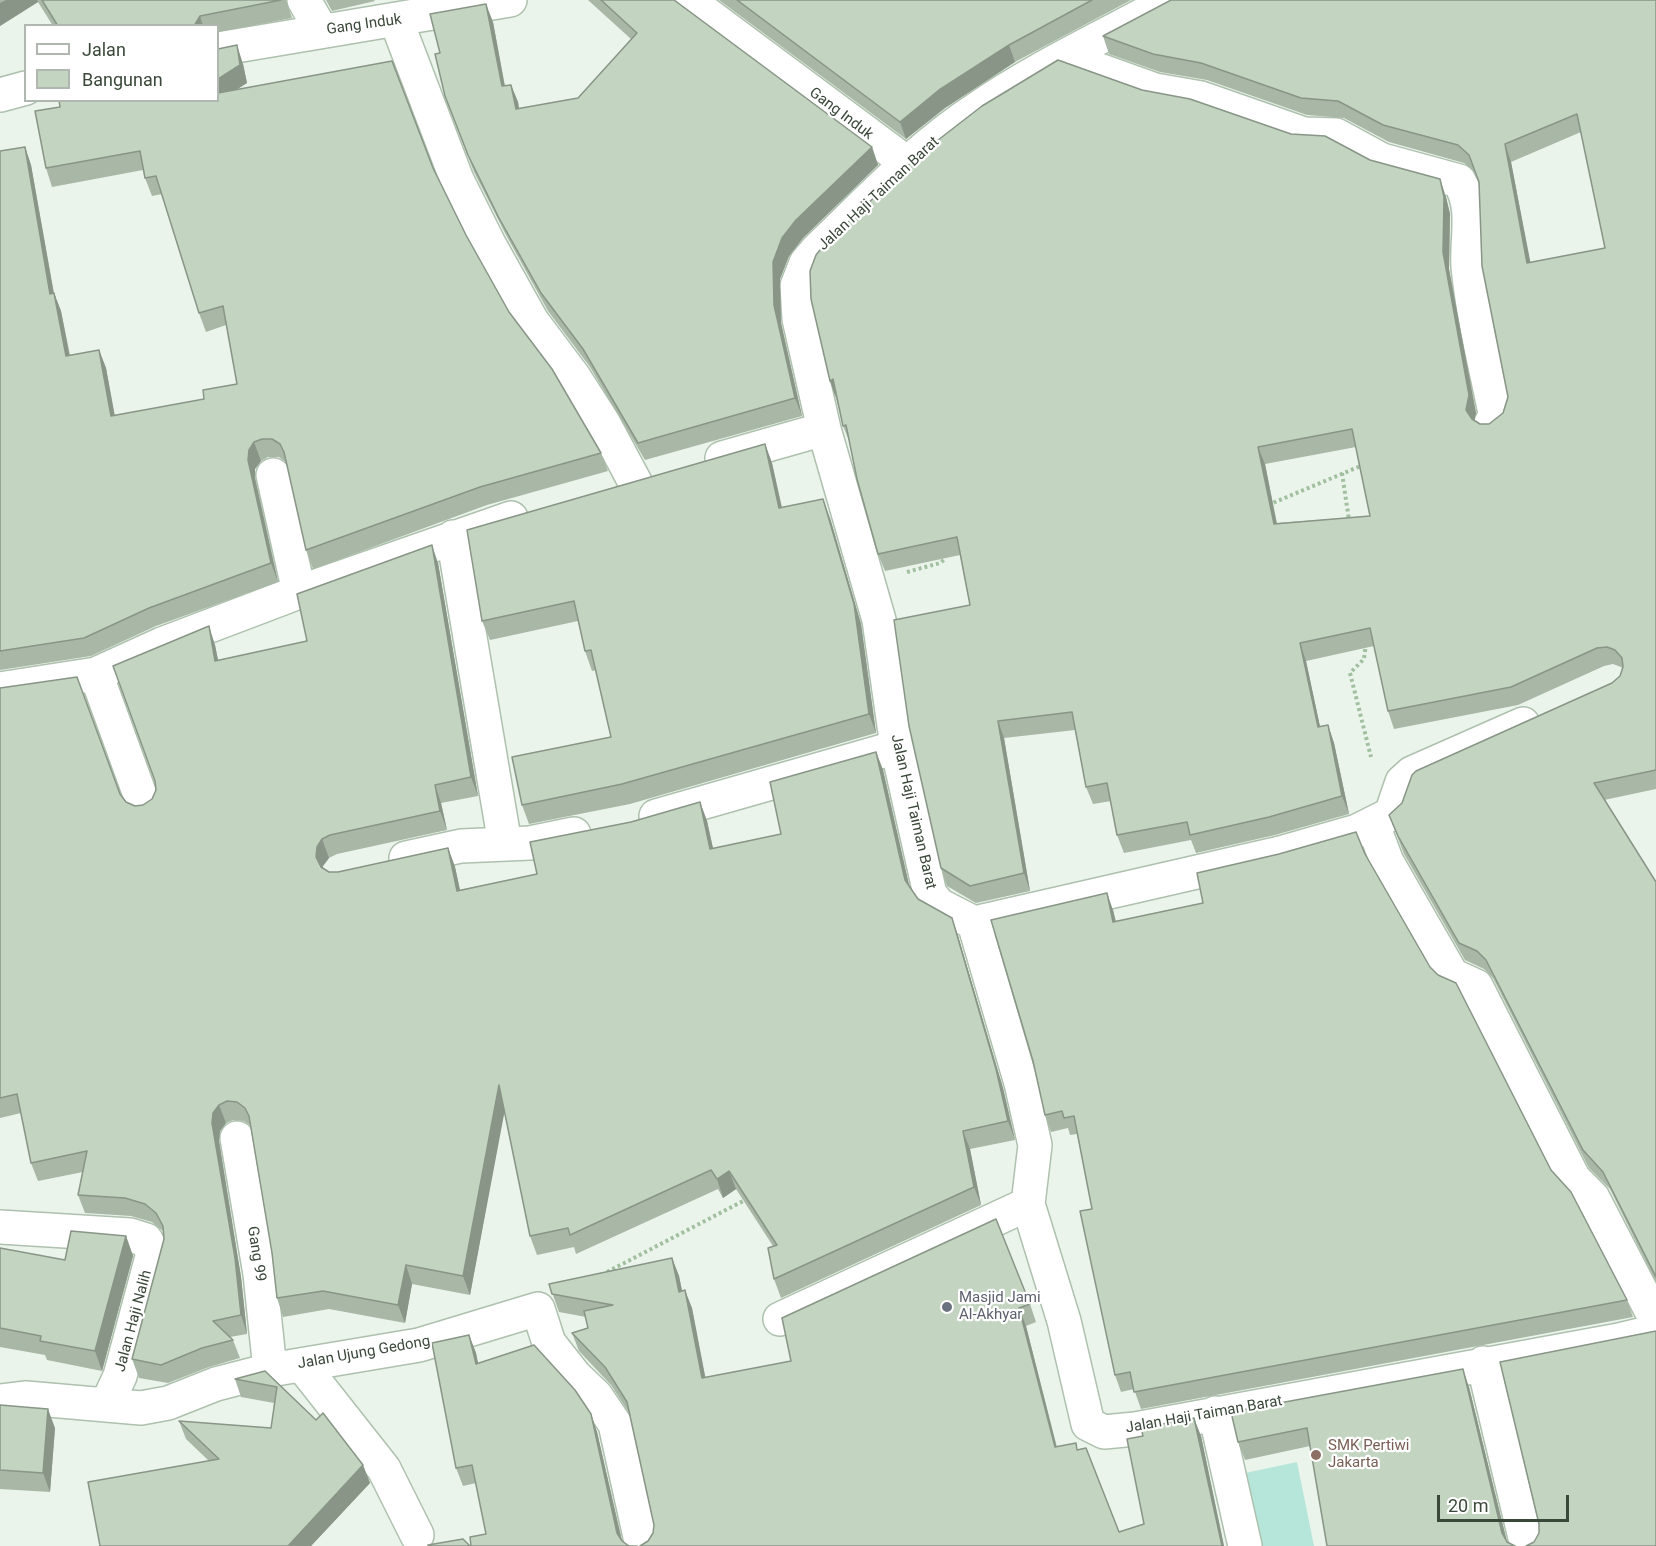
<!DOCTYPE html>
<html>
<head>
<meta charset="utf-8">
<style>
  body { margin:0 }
  #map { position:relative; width:1656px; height:1546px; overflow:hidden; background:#ebf4eb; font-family:Roboto,sans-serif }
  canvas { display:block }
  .legend { position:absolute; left:24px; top:24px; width:195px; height:78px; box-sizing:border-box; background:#fff; border:2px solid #b0b6b0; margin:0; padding:8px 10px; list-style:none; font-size:18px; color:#3a4839 }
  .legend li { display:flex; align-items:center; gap:12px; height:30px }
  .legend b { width:30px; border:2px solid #b0b6b0 }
  .scale { position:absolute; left:1437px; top:1495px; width:132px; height:27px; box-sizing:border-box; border:3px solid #3a4839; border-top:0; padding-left:8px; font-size:18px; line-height:21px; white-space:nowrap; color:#3a4839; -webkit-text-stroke:4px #fff; paint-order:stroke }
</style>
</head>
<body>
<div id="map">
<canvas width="1656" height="1546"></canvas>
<ul class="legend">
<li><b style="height:8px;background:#fff"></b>Jalan</li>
<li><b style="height:16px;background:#c3d5c1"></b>Bangunan</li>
</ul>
<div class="scale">20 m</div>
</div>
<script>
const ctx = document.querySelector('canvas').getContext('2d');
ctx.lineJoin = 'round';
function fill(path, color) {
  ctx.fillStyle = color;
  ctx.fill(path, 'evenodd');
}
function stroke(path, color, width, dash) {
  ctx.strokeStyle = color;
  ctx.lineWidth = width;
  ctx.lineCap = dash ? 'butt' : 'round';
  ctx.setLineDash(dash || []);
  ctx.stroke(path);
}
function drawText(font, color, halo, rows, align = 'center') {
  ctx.font = font + ' Roboto,sans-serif';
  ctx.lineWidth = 4.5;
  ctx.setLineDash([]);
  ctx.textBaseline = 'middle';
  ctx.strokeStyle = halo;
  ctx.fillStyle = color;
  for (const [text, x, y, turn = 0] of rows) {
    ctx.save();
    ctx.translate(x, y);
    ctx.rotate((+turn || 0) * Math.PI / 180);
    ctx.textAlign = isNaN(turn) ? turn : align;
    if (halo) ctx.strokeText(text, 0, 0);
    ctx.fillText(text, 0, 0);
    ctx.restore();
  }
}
const green = new Path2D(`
  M1297 1462 1314 1546H1260L1245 1473Z`);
const path = new Path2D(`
  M1342 473 1349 520
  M1268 505 1363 465
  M907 572 940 563 945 559 944 554
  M1366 643 1364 659 1350 673 1371 757
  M607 1272 747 1199`);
const street = new Path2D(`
  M304 0 321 30
  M688 0 907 163
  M1170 0C1106 36 1039 66 978 108 918 147 868 201 817 250L806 263 797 286 799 319 824 429 879 620 897 747 930 894 939 905 974 923 1021 1083 1035 1145 1028 1204 1064 1321 1088 1424 1104 1432 1135 1429 1619 1340 1656 1331
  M396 20 457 180 489 244 532 321 574 377 604 424 636 484
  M218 49 510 0
  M1063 57 1155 90 1201 98 1304 134 1336 135 1382 160 1459 181C1476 209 1466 237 1468 267 1473 318 1486 368 1496 418L1491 423
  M0 95 26 88
  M722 458 824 429
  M273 475 299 592
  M453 537 505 844
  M96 674 144 806
  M0 689 96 674 162 644 299 592 511 518
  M656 816 897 747
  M1373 825 1387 862 1452 975 1476 986 1574 1179 1593 1198 1656 1320
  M406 858 461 846 530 843 574 834
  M974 923 1280 853 1357 831 1391 814 1402 782 1412 773 1523 724
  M237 1138 260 1274 270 1370
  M0 1227 130 1235 146 1240 153 1253 120 1376 107 1404
  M780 1319 1028 1204
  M1483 1363 1527 1546
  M302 1365 384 1469 417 1535
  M0 1401 26 1398 141 1408 168 1403 216 1384 270 1370 419 1345 538 1309 549 1343 575 1376 596 1396 615 1424 642 1546
  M1215 1413 1245 1546`);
const wall = new Path2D(`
  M0 0H286L292 18 218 32V26H53L38 2 0 26Z
  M326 0H374L375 1 332 11Z
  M588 0H674L872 147 878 165 803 238 789 256 780 279 781 323 802 416 645 460 590 367 548 311 506 235 474 172 445 96 440 53 493 22 505 86 511 85 518 102 519 109 578 98 631 39Z
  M719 0H1131L1015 62 945 108 906 139Z
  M1656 0V789L1604 800 1656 882V1282L1610 1189 1589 1168 1493 978 1484 969 1465 960 1404 854 1389 815 1612 683 1620 676 1623 669 1621 667 1613 664 1604 666 1518 705 1394 729 1388 711 1374 646 1306 661 1320 727 1328 725 1334 743 1349 814 1275 835 1196 853 1191 840 1124 853 1117 835 1111 801 1093 804 1086 787 1075 730 1004 738 1030 891 976 903 947 886 941 868 970 605 960 555 885 571 878 554 850 443 843 426 836 398 830 381 1142 90 1291 134 1370 160 1446 197 1450 214 1449 269 1476 413 1474 420 1480 424H1489L1503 413 1508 397 1479 182 1476 173 1464 163 1389 142 1344 118 1307 115 1207 80 1160 72 1109 54 1103 36ZM1581 132 1605 248 1530 262 1511 162ZM1356 447 1370 516 1277 523 1265 464Z
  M243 64 247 83 236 90 433 168 466 235 509 312 601 453 608 471 487 505 313 569 306 550 287 463 279 457H268L261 461 255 469V478L278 582 156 626 91 656 0 670V151L25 147 31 165 54 293 61 311 70 355 99 350 106 368 115 416 204 399 237 384 226 325 206 332 199 313 162 194 152 196 145 178 143 170 52 187 46 168 60 107Z
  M765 444 772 463 782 507 830 518 861 624 876 733 630 804 529 824 522 805 611 737 596 670 592 671 585 651 578 621 490 640 482 621Z
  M438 563 478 796 441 803 447 830 337 854 329 858 323 866V868L329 872H338L448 848 455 867 460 890 537 874 631 822 700 802 707 821 713 848 781 834 876 752 883 770 909 885 918 899 952 918 958 936 1003 1088 1015 1140 970 1149 981 1205 781 1298 774 1279 773 1246 736 1189 723 1198 718 1189 576 1254 574 1247 537 1255 530 1236 504 1111 470 1295 412 1284 405 1323 329 1309 283 1317 277 1298 272 1253 250 1125 244 1121 233 1120 226 1123 220 1131 219 1141 241 1277 247 1334 230 1337 233 1340 240 1358 209 1367 168 1383 139 1378 132 1359 164 1239V1233L163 1231 152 1222 131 1216 85 1213 78 1195 83 1172 38 1181 31 1163 21 1113 0 1118V688L120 794 126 802 135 806 143 805 152 799 215 645 218 660 307 641Z
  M1365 854 1430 967 1551 1170 1627 1300 1633 1317 1141 1409 1134 1389 1121 1392 1115 1375 1092 1209 1077 1134 1070 1135 1068 1128 1051 1132 1045 1115 1113 910 1116 921 1203 903Z
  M126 1236 133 1256 102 1371 47 1360 45 1355 0 1347V1248L65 1260Z
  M672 1258 679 1276 682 1291 692 1308 705 1378 791 1361 1030 1304 1036 1322 1026 1326 1057 1447 1078 1450 1119 1532 1144 1524 1201 1436 1224 1546 648 1541 653 1533 654 1525 629 1413 611 1385 579 1351 572 1333 588 1328 586 1317 559 1312 549 1284Z
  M469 1335 476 1353 478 1363 591 1414 597 1432 622 1540 629 1546 486 1534 476 1483 463 1486 456 1468Z
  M265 1371 363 1465 370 1483 311 1546H100L209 1461 186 1439 179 1421 271 1428 274 1403 241 1397 235 1379Z
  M1469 1387 1507 1542 1310 1446 1245 1460 1238 1442Z
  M0 1405 55 1428 50 1492 0 1489Z`);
const shadedWall = new Path2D(`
  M6 0H37L38 2 0 26V3Z
  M486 4 493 22 508 104 502 86Z
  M200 16 203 26H194Z
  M237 45 243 64 247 83 193 117 218 100V79Z
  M1009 45 1015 62 945 108 906 139 900 122 939 90Z
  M511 85 518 102 522 127 516 109Z
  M1505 144 1511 162 1534 281 1527 263Z
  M25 147 31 165 57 312 50 294Z
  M872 147 878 165 803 238 789 256 780 279 781 323 802 416 795 398 774 305 773 262 782 238 796 220Z
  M1440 179 1446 197 1450 214 1449 269 1476 413 1473 427 1466 410 1443 252Z
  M54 293 61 311 73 374 66 356Z
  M99 350 106 368 118 435 111 416Z
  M833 379 836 398 830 381Z
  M254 442 261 461 255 469V478L278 582 271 563 248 460 249 450Z
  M765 444 772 463 786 528 779 508Z
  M1258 447 1265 464 1280 541 1274 524Z
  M823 499 830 518 861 624 876 733 869 714Z
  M432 545 438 563 478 796 471 777Z
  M209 626 215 645 222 680 215 661Z
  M1300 643 1306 661 1324 745 1318 727Z
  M998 721 1004 738 1030 891 1024 873Z
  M1328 725 1334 743 1349 814 1342 796Z
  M876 752 883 770 912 898 905 880Z
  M435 785 441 803 447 830 440 811Z
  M700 802 707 821 717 867 710 849Z
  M322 839 329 858 323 866V875L316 857 317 847Z
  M448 848 455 867 464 909 457 891Z
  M1107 893 1113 910 1119 939 1113 922Z
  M952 918 958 936 1003 1088 1015 1140 1008 1121Z
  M499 1085 506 1104 470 1295 463 1276Z
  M219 1105 226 1123 220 1131 219 1141 241 1277 247 1334 241 1315 212 1123 213 1113Z
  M963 1131 970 1149 981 1205 974 1187Z
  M729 1171 736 1189 723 1198 717 1179Z
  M126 1236 133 1256 102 1371 95 1351Z
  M672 1258 679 1276 686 1310 679 1292Z
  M406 1265 412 1284 405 1323 398 1305Z
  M685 1290 692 1308 709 1396 702 1378Z
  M1019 1308 1026 1326 1061 1465 1055 1447Z
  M469 1335 476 1353 482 1382 476 1364Z
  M1463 1369 1469 1387 1508 1546 1502 1533Z
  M48 1409 55 1428 50 1492 43 1473Z
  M591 1414 597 1432 623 1546 617 1533Z
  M1194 1418 1201 1436 1224 1546H1222Z
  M363 1465 370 1483 311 1546H288Z`);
const building = new Path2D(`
  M42 0H281L200 16 194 26H58Z
  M601 0H674L872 147 796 220 782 238 773 262 774 305 795 398 638 443 583 349 541 293 499 218 468 155 445 96 435 54 440 53 430 14 486 4 502 86 511 85 516 109 578 98 637 33Z
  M737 0H1092L1009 45 939 90 900 122Z
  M1171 0H1656V770L1594 783 1656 882V1277L1603 1172 1583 1150 1486 960 1477 951 1459 943 1398 836 1389 815 1402 803 1412 775 1416 771 1612 683 1620 676 1623 667 1622 658 1615 650 1607 647 1597 648 1511 687 1388 711 1370 628 1300 643 1318 727 1328 725 1342 796 1269 817 1190 835 1187 822 1117 835 1107 783 1086 787 1072 712 998 721 1024 873 970 886 941 868 909 726 894 620 970 605 957 537 878 554 857 479 846 425 843 426 833 379 830 381 811 299 810 271 816 255 824 245 920 154 982 106 1058 60 1142 90 1190 99 1291 134 1325 136 1370 160 1440 179 1444 197 1443 252 1469 395 1466 410 1472 419 1480 424H1489L1503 413 1508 397 1482 266 1479 182 1469 155 1458 145 1383 125 1338 101 1301 98 1201 63 1153 54 1103 36ZM1577 114 1605 248 1527 263 1505 144ZM1352 429 1370 516 1274 524 1258 447Z
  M237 45 240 65 218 79V49Z
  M392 61 433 168 466 235 509 312 552 369 601 453 480 487 306 550 284 452 280 444 272 439H262L254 442 249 450 248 460 271 563 149 608 84 638 0 651V151L25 147 50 294 54 293 66 356 99 350 111 416 204 399 203 390 237 384 223 306 199 313 156 176 145 178 140 151 46 168 35 111 60 107 59 100H218V93Z
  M765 444 779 508 823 499 854 604 869 714 622 784 522 805 512 757 611 737 591 650 585 651 574 601 482 621 467 530Z
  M432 545 471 777 435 785 440 811 330 835 322 839 317 847 316 857 321 867 329 872H338L448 848 457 891 537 874 530 842 631 822 700 802 710 849 781 834 770 782 876 752 905 880 918 899 952 918 996 1069 1008 1121 963 1131 974 1187 774 1279 768 1248 777 1245 729 1171 717 1179 711 1170 570 1235 568 1228 530 1236 499 1085 463 1276 406 1265 398 1305 323 1291 277 1298 272 1253 249 1116 245 1108 237 1102 227 1101 219 1105 213 1113 212 1123 235 1258 241 1315 213 1321 233 1340 202 1348 161 1365 132 1359 164 1239 163 1226 156 1213 145 1204 125 1198 78 1195 87 1151 31 1163 17 1094 0 1098V688L77 677 120 794 126 802 135 806 143 805 152 799 156 790 155 781 113 666 209 626 215 661 307 641 297 594Z
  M1356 832 1365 854 1430 967 1438 975 1456 983 1551 1170 1571 1192 1627 1300 1134 1392 1130 1372 1115 1375 1080 1211 1092 1209 1074 1116 1064 1118 1062 1111 1045 1115 1033 1061 991 920 1107 893 1113 922 1203 903 1197 873 1279 854Z
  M996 1219 1030 1304 1019 1308 1055 1447 1076 1443 1077 1450 1086 1448 1119 1532 1144 1524 1127 1439 1143 1436 1141 1428 1194 1418 1222 1546H640L648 1541 653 1533 654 1525 627 1402 605 1367 572 1333 588 1328 584 1311 613 1305 552 1294 549 1284 672 1258 679 1292 685 1290 702 1378 791 1361 782 1318Z
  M71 1231 126 1236 95 1351 40 1341 41 1336 0 1328V1248L65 1260Z
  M1656 1331V1546H1526L1534 1542 1539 1533V1524L1500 1362Z
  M469 1335 476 1364 534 1345 575 1390 591 1414 617 1533 622 1541 629 1546H637H471L470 1537 486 1534 472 1465 456 1468 432 1343Z
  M1463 1369 1502 1533 1507 1542 1515 1546H1327L1307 1428 1238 1442 1231 1412Z
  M265 1371 316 1420 323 1413 363 1465 288 1546H100L88 1482 219 1459 179 1421 271 1428 277 1387 235 1379Z
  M0 1405 48 1409 43 1473 0 1470Z
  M463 1539 470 1546H428V1545Z`);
const markers = [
  [947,1307,6,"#6b7280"],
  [1316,1455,6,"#8d6e63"]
];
const streetNames = [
  ["Gang Induk",364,25,-8],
  ["Gang Induk",841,114,37],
  ["Jalan Haji Taiman Barat",879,194,-43],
  ["Jalan Haji Taiman Barat",913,812,77],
  ["Gang 99",256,1254,81],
  ["Jalan Haji Nalih",134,1321,-75],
  ["Jalan Ujung Gedong",364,1353,-10],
  ["Jalan Haji Taiman Barat",1204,1415,-10]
];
const worshipNames = [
  ["Masjid Jami",959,1298],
  ["Al-Akhyar",959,1315]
];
const educationNames = [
  ["SMK Pertiwi",1328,1446],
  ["Jakarta",1328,1463]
];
fill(green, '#b6e6da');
stroke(street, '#aec0ae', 36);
stroke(path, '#a2c0a0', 4, [3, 3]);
stroke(street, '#fff', 33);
fill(wall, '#a8b7a6');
fill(shadedWall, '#889587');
fill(building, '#c3d5c1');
stroke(building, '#889587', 1.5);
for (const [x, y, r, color] of markers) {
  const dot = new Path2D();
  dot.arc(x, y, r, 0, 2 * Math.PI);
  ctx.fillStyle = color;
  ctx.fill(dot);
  stroke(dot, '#fff', 2);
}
drawText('15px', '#3a4839', '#fff', streetNames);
drawText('15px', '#5b616d', '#fff', worshipNames, 'left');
drawText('15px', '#785e54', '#fff', educationNames, 'left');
</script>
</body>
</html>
